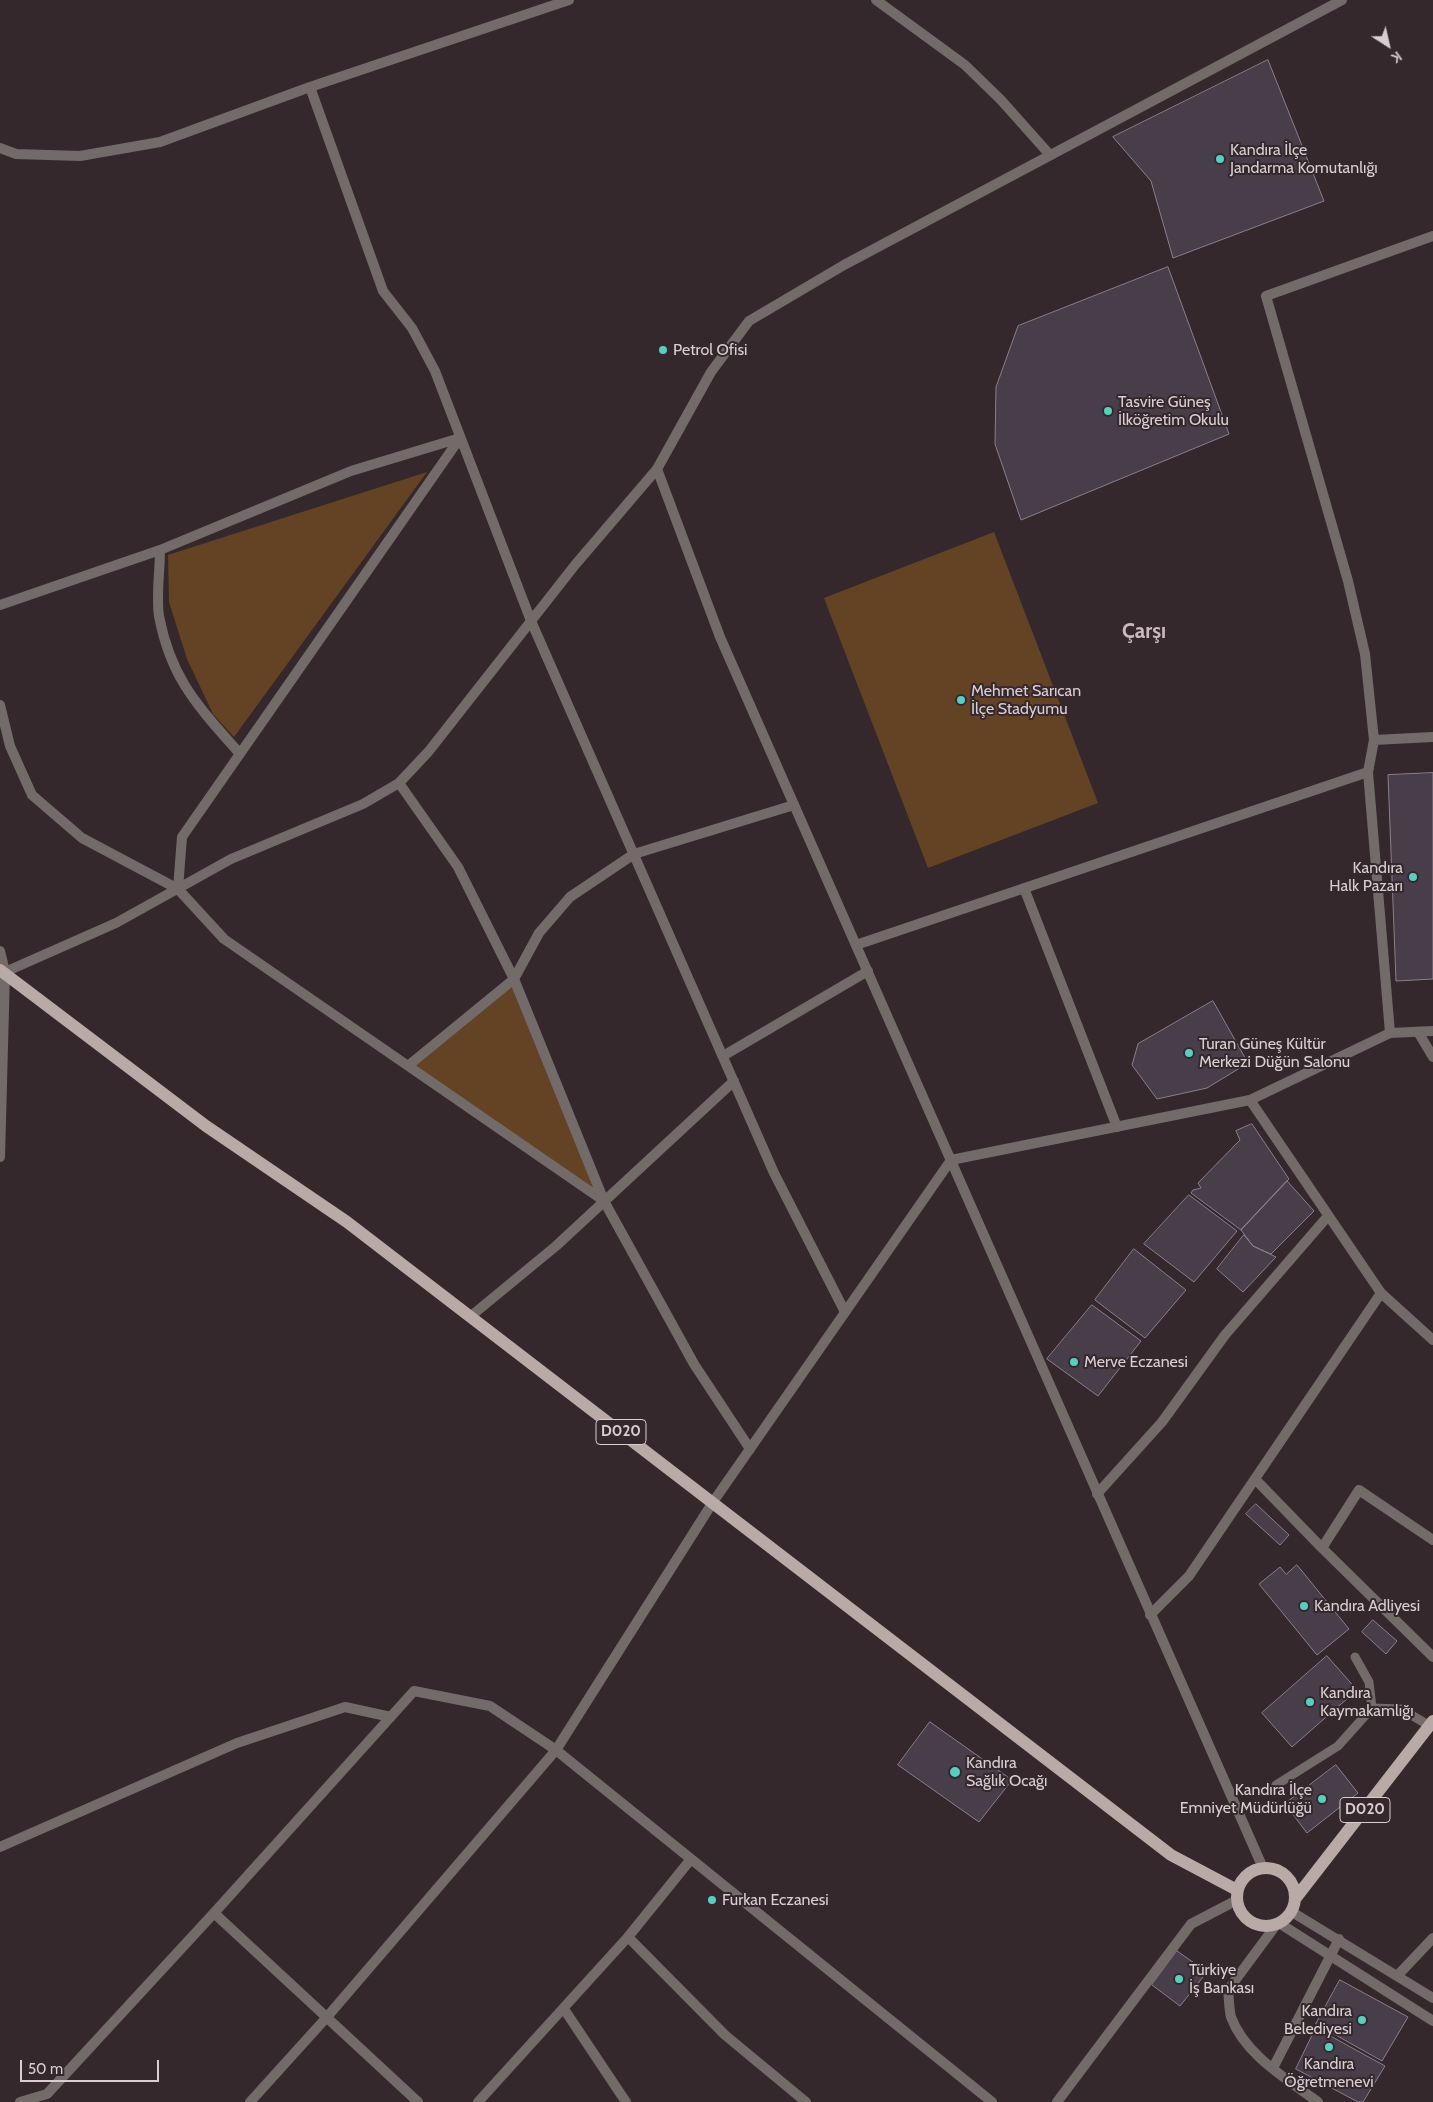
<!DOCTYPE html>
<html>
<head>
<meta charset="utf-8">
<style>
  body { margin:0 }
  #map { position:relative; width:1433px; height:2102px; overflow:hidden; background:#35282c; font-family:Cabin,sans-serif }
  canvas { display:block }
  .north { position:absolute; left:1363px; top:20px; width:50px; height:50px; -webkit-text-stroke:4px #35282c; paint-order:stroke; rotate:145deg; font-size:14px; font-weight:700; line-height:20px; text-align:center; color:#d8ced1 }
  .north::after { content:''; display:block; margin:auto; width:18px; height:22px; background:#d8ced1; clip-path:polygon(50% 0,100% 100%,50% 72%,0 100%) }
  .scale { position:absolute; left:20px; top:2060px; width:139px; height:22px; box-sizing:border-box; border:2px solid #d8ced1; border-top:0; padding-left:6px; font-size:15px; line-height:18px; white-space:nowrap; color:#d8ced1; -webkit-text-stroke:4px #35282c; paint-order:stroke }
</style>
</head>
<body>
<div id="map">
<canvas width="1433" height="2102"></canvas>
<div class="north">K</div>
<div class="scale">50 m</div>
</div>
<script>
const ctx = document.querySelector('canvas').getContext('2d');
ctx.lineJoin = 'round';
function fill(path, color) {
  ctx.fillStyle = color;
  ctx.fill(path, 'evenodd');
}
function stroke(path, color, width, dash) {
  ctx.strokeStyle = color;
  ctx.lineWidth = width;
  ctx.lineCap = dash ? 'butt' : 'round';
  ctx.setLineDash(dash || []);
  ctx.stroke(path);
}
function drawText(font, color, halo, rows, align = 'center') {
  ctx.font = font + ' Cabin,sans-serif';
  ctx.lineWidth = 4;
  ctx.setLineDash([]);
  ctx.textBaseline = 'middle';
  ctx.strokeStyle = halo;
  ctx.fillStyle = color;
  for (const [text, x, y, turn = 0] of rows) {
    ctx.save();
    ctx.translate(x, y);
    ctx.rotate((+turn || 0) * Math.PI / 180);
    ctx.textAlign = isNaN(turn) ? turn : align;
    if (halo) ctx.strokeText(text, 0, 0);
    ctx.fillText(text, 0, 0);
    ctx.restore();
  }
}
const green = new Path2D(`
  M427 472 234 737 213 714 187 659 169 602 168 555Z
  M994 532 1098 803 928 868 824 598Z
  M514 979 604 1201 409 1065Z`);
const building = new Path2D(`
  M1268 60 1324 201 1173 258 1151 181 1113 137Z
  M1168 267 1229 434 1021 520 995 444 996 387 1018 326Z
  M1433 773V979L1396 981 1388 775Z
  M1213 1001 1248 1063 1207 1088 1157 1099 1132 1065 1138 1044Z
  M1252 1124 1289 1179 1241 1230 1191 1193 1193 1190 1201 1188 1198 1183 1240 1140 1236 1131Z
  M1287 1181 1314 1211 1271 1254 1253 1246 1241 1230Z
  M1189 1195 1237 1231 1194 1282 1144 1244Z
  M1244 1235 1253 1246 1276 1257 1243 1292 1217 1269Z
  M1134 1249 1186 1290 1145 1338 1095 1300Z
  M1092 1305 1141 1341 1098 1396 1047 1359Z
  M1256 1504 1289 1535 1280 1545 1246 1514Z
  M1297 1565 1349 1629 1317 1655 1259 1584 1280 1567 1286 1574Z
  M1373 1620 1397 1641 1386 1654 1362 1632Z
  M1327 1656 1357 1690 1292 1747 1262 1713Z
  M930 1722 1012 1780 979 1822 898 1765Z
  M1336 1765 1358 1793 1307 1833 1285 1804Z
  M1177 1951 1207 1972 1180 2006 1152 1985Z
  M1340 1980 1408 2017 1382 2061 1316 2024Z
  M1316 2028 1385 2066 1363 2102H1358L1296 2069Z`);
const service = new Path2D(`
  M1372 1708 1401 1709 1430 1726
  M1276 1785 1338 1746 1372 1708 1369 1682 1355 1657`);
const minor = new Path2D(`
  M876 0 965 65 1001 100 1050 155
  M310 87 383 291 412 328 435 371 531 621 774 1173 845 1312
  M0 148 16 154 80 156 160 142 310 87 569 0
  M160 550C160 571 156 596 159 616 171 680 199 707 240 754
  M0 605 160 550 351 471 460 438
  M0 705 10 746 32 795 82 838 178 889 224 939 604 1201
  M1374 740 1433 737
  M1368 772 1390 1033
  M399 783 458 867 514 979 604 1201 694 1364 750 1449
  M1024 888 1117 1127
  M178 889 182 837 460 438
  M856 945 1368 772 1374 740 1365 654 1348 581 1266 296 1433 236
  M0 951 5 972 0 1157
  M1418 1032 1433 1057
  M723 1056 868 971
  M409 1065 514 979 539 933 570 897 634 854 794 805
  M1250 1100 1381 1293 1433 1340
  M471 1316 556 1246 734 1081
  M1256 1480 1322 1548 1433 1657
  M1097 1494 1162 1422 1225 1335 1328 1216
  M1322 1548 1359 1490 1433 1540
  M1150 1615 1189 1576 1381 1293
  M0 1847 237 1743 345 1707 391 1717
  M214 1913 418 2102
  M1276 1925 1228 1990C1229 1998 1229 2009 1231 2017 1245 2055 1287 2079 1318 2102
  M628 1937 725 2035 806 2102
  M1398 1975 1433 1938
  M564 2009 626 2102
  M1273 2068 1339 1939
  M20 2102 47 2094 214 1913 414 1691 490 1706 556 1750 992 2102
  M478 2102 628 1937 691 1859
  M1057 2102 1191 1924 1237 1900`);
const tertiary = new Path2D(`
  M657 469 720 637 1263 1868
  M5 972 116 923 231 859 363 804 399 783 429 751 575 565 657 469 711 372 749 321 844 265 1342 0
  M1292 1912 1433 1998
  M1279 1923 1433 2021
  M250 2102 327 2017 556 1750 713 1502 951 1160 1250 1100 1390 1033 1433 1031`);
const primary = new Path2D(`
  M0 970 206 1126 347 1222 1171 1855 1237 1890
  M1237 1897a29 29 0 1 1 58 0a29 29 0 1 1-58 0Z
  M1295 1899 1433 1721`);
const markers = [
  [1220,159,5,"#58cec0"],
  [663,350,5,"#58cec0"],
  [1108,411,5,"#58cec0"],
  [961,700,5,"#58cec0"],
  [1413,877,5,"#58cec0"],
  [1189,1053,5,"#58cec0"],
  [1074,1362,5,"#58cec0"],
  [1304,1606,5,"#58cec0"],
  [1310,1702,5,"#58cec0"],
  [955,1772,6,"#58cec0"],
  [1322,1799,5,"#58cec0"],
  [712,1900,5,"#58cec0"],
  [1179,1979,5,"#58cec0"],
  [1362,2020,5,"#58cec0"],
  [1329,2047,5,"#58cec0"]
];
const shields = [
  [621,1432,50],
  [1365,1810,50]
];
const shieldNames = [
  ["D020",621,1432],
  ["D020",1365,1810]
];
const poiNames = [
  ["Kandıra İlçe",1230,150],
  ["Jandarma Komutanlığı",1230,168],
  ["Petrol Ofisi",673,350],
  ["Tasvire Güneş",1118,402],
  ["İlköğretim Okulu",1118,420],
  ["Mehmet Sarıcan",971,691],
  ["İlçe Stadyumu",971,709],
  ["Kandıra",1403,868,"right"],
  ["Halk Pazarı",1403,886,"right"],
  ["Turan Güneş Kültür",1199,1044],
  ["Merkezi Düğün Salonu",1199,1062],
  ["Merve Eczanesi",1084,1362],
  ["Kandıra Adliyesi",1314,1606],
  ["Kandıra",1320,1693],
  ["Kaymakamlığı",1320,1711],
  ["Kandıra",966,1763],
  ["Sağlık Ocağı",966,1781],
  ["Kandıra İlçe",1312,1790,"right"],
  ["Emniyet Müdürlüğü",1312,1808,"right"],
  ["Furkan Eczanesi",722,1900],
  ["Türkiye",1189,1970],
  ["İş Bankası",1189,1988],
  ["Kandıra",1352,2011,"right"],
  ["Belediyesi",1352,2029,"right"],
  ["Kandıra",1329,2064,"center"],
  ["Öğretmenevi",1329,2082,"center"]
];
const districtNames = [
  ["Çarşı",1144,632]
];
fill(green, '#634323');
fill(building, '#473e49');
stroke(building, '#8a7f8c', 1);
stroke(service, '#736b6a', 9);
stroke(minor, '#736b6a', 10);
stroke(tertiary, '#736b6a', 10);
stroke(primary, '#baaaa7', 12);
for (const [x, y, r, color] of markers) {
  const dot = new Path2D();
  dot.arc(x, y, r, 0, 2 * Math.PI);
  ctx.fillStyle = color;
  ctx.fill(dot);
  stroke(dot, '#35282c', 2);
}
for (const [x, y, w] of shields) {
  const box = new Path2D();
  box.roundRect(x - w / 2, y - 12.5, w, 25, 4);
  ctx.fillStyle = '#35282c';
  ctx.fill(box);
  stroke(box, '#d8ced1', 1);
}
drawText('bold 15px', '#d8ced1', null, shieldNames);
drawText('16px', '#d8ced1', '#35282c', poiNames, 'left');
drawText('bold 21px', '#cbb9bf', '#35282c', districtNames);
</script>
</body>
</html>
